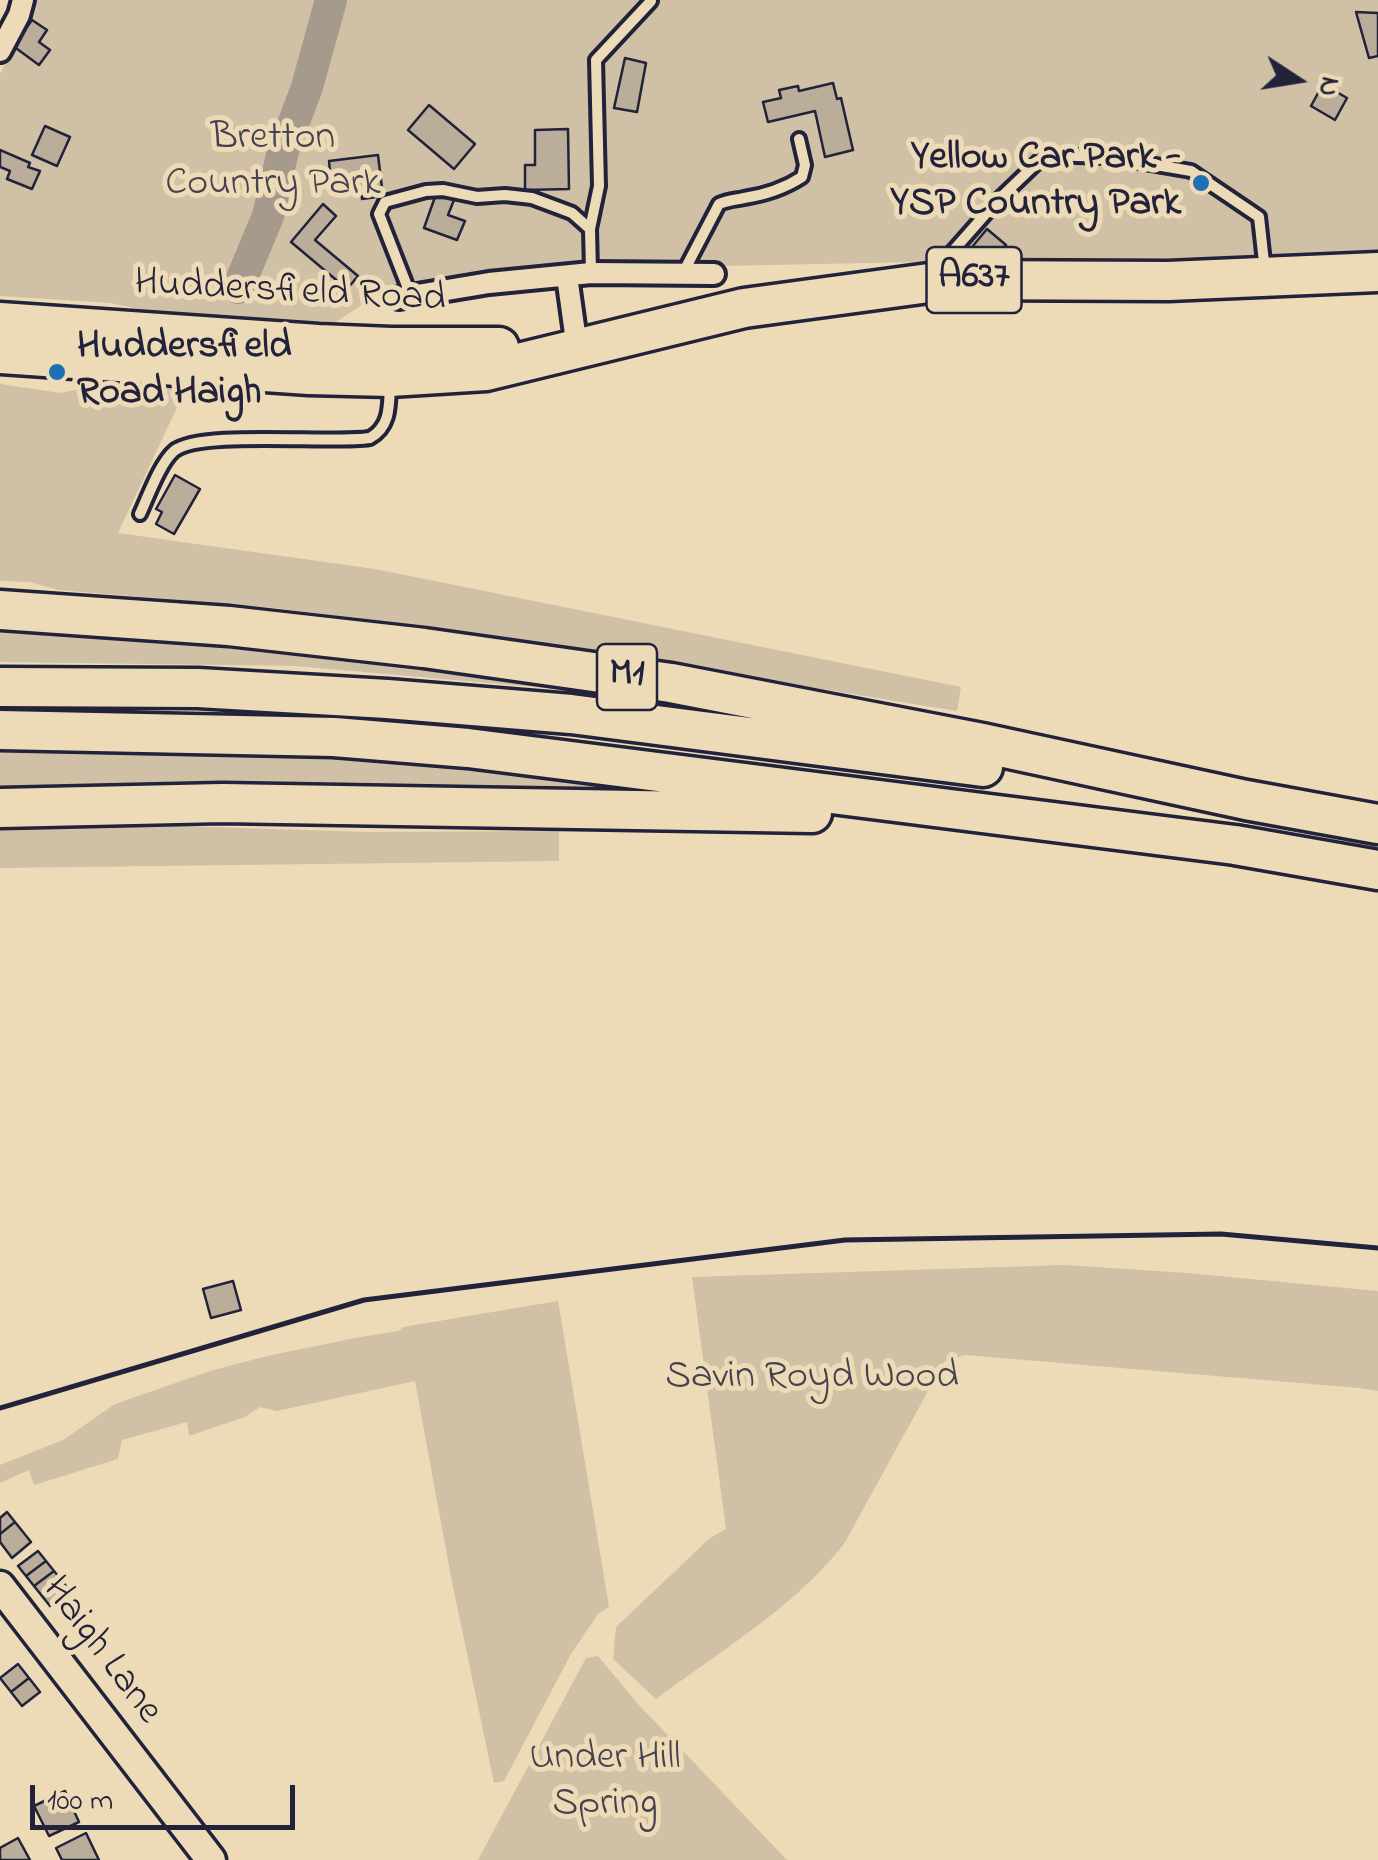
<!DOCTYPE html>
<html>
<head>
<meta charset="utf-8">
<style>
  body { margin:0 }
  #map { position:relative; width:1378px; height:1860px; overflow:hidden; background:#eddbb8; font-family:"Indie Flower",sans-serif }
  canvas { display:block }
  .north { position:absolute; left:1248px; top:30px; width:100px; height:100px; -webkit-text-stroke:8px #eddbb8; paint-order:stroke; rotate:102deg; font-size:28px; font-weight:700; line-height:40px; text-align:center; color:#22223b }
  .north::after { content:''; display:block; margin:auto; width:35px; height:45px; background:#22223b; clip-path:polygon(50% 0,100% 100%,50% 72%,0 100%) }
  .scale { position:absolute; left:30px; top:1785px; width:265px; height:45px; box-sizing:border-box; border:5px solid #22223b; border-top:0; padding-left:12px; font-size:30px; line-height:35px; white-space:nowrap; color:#22223b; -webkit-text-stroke:8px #eddbb8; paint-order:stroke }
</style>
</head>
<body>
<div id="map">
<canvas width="1378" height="1860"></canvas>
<div class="north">N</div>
<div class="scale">100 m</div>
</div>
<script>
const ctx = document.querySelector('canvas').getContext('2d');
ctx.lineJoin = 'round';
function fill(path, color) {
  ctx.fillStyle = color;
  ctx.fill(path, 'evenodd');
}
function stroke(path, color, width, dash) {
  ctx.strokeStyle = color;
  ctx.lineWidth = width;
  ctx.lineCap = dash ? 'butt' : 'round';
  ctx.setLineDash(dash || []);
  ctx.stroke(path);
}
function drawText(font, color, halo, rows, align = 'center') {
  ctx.font = font + ' "Indie Flower",sans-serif';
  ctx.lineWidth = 10;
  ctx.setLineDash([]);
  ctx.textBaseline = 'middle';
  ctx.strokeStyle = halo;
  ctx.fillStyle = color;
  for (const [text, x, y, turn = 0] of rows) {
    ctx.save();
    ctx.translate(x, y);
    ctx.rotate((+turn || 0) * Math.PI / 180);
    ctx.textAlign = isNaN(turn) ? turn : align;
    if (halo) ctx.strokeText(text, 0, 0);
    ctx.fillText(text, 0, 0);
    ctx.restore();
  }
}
const green = new Path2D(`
  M37 0H1378V265L918 262 724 266 655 262 391 286 325 329 186 319 110 303 0 296V74L32 15Z
  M117 380 189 382 118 533 375 569 961 687 957 711 481 634 275 608 58 590 30 582 0 581V384L61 393Z
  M0 621 206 632 670 699 296 666 0 662Z
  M0 751C127 754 255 754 382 761 493 768 605 781 716 794L0 793Z
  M84 823 368 832 559 831V861L0 868V826Z
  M1065 1265 1187 1273 1378 1291V1391L1359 1388 965 1355 944 1362 844 1544C795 1607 720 1651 656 1699L613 1659 616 1627 710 1538 726 1529 692 1277Z
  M558 1301 609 1607 598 1614 571 1654 504 1781 494 1783 451 1577 415 1381 277 1411 260 1407 245 1417 189 1436 187 1422 122 1440 118 1459 34 1485 29 1470 0 1483V1465L63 1440 115 1404 210 1371 267 1356 360 1337 399 1331 403 1327Z
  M598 1656 639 1705 787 1860H478L586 1658Z`);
const river = new Path2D(`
  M238 288 268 216 283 151 307 87 331 0`);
const building = new Path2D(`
  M1356 12 1378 13V56L1369 58Z
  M32 20 47 30 39 42 50 50 39 65 13 46Z
  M625 58 646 63 637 112 614 108Z
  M833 83 837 99 841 98 853 150 825 157 815 111 768 122 763 102 781 98 779 90 798 86 799 91Z
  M1323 84 1347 98 1335 120 1311 106Z
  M429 105 475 144 454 169 408 130Z
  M45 126 70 137 57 166 32 155Z
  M568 129 569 189 525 190V165H535V130Z
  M0 150 30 163 28 167 40 171 32 189 7 179 10 171 0 167Z
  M378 155 383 196 362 199 361 189 332 192 329 161Z
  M436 194 454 200 448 215 465 221 457 240 424 228Z
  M323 204 336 216 315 240 358 276 347 289 291 242Z
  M987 229 1006 245 991 263 972 247Z
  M175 475 200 489 174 534 156 524 162 512 156 509Z
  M233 1281 241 1310 211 1318 203 1289Z
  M7 1512 15 1522 0 1534V1518Z
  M15 1522 31 1542 12 1558 0 1542V1534Z
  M38 1551 46 1561 26 1576 18 1566Z
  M46 1561 54 1571 34 1586 26 1576Z
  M54 1571 62 1581 42 1596 34 1586Z
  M62 1581 70 1591 50 1606 42 1596Z
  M18 1664 29 1678 11 1692 0 1678Z
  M29 1678 40 1692 22 1706 11 1692Z
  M65 1791 79 1822 49 1836 34 1806Z
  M86 1833 99 1860H62L56 1848Z
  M18 1838 30 1860H0V1848Z`);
const lane = new Path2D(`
  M590 229 599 186 596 60 651 1
  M951 272 952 252 997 201 1045 155 1109 157 1191 171 1259 217 1265 271
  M683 273 719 204C728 200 735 200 744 198 764 195 785 188 802 177L805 165 799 139
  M411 296 379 214 385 202 426 191 443 190 477 197 505 195 532 198 572 213 590 229 591 272
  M140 514C148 497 160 463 174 451 199 430 330 444 370 438 391 426 389 405 390 383`);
const street = new Path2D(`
  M0 51 19 15 23 0
  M567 276 577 348
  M399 298 489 283 591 273 714 274`);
const secondary = new Path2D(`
  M0 1586 211 1860`);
const highway = new Path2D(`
  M0 322 318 344 391 347H499
  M0 354 309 375 390 377 486 371 744 308 951 280 1168 281 1378 272
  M0 610 229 626 424 648 671 683 982 743 1246 800 1378 824
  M0 687 198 688 387 699 571 714 983 767
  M0 730 334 737 468 748 1235 845 1378 870
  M0 808 222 803 812 813`);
const rail = new Path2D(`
  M0 1408 364 1300 845 1240 1221 1234 1378 1248`);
const markers = [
  [1201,183,10,"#1f6fb2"],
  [57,372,10,"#1f6fb2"]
];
const shields = [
  [974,280,95],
  [627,677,60]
];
const shieldNames = [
  ["A637",974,280],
  ["M1",627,677]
];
const parkNames = [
  ["Bretton",273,140],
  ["Country Park",273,186],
  ["Savin Royd Wood",812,1379],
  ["Under Hill",605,1760],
  ["Spring",605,1806]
];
const poiNames = [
  ["Yellow Car Park -",1181,160],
  ["YSP Country Park",1181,206],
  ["Huddersfield",77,349,"left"],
  ["Road Haigh",77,395,"left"]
];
const streetNames = [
  ["Huddersfield Road",290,294,3],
  ["Haigh Lane",100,1652,53]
];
fill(green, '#d0c0a6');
stroke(river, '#a59a8b', 32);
fill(building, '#baad99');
stroke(building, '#22223b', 2.5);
stroke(lane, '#22223b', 18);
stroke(street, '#22223b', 28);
stroke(secondary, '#22223b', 35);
stroke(highway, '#22223b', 45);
stroke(lane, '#eddbb8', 10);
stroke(street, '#eddbb8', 20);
stroke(secondary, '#eddbb8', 28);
stroke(highway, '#eddbb8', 38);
stroke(rail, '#22223b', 5);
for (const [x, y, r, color] of markers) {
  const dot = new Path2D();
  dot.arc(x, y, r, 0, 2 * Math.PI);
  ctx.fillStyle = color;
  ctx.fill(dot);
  stroke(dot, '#eddbb8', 4);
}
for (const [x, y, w] of shields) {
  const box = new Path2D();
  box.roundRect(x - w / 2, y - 33, w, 66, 8);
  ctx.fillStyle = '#eddbb8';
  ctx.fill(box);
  stroke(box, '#22223b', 2.5);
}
drawText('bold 38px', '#22223b', null, shieldNames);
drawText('40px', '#454250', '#eddbb8', parkNames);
drawText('bold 40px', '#22223b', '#eddbb8', poiNames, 'right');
drawText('40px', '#22223b', '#eddbb8', streetNames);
</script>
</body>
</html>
